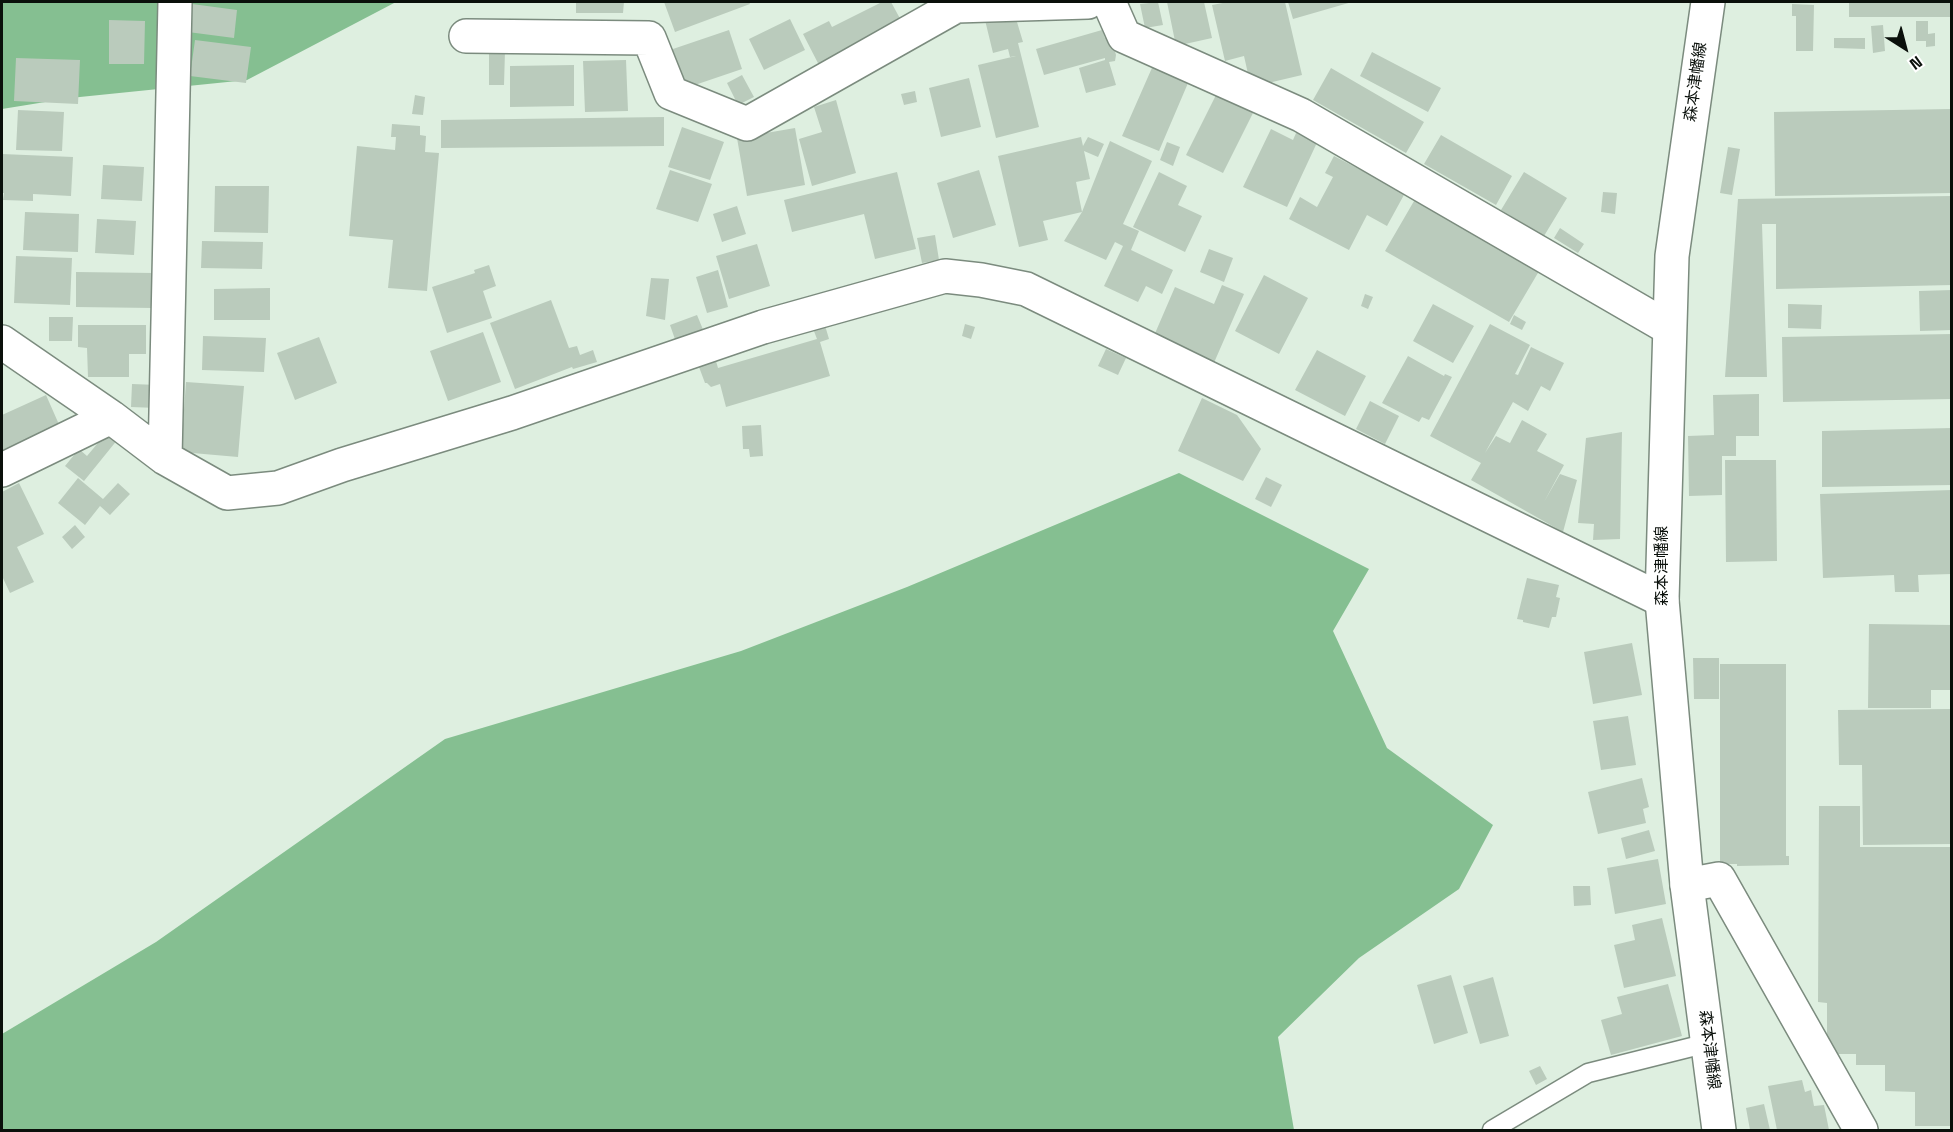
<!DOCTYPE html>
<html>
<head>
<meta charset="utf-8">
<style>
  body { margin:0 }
  #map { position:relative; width:1953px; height:1132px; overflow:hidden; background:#deefe0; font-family:"Space Grotesk",sans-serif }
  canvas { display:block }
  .frame { position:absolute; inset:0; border:3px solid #0a100b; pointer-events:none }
  .north { position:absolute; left:1875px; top:18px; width:60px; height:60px; -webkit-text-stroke:4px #fff; paint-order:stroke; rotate:144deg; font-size:16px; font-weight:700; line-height:24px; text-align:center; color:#0a100b }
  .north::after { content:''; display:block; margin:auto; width:21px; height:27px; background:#0a100b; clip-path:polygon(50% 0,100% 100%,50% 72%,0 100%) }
</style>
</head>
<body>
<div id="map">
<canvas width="1953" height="1132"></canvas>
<div class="frame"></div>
<div class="north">N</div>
</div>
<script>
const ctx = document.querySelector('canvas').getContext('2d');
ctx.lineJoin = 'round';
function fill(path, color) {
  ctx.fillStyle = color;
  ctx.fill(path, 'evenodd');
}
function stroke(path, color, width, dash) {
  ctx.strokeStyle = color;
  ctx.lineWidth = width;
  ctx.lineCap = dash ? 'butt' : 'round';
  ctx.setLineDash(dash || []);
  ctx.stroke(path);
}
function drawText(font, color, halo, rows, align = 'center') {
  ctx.font = font + ' "Space Grotesk","Noto Sans JP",sans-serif';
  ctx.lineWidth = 5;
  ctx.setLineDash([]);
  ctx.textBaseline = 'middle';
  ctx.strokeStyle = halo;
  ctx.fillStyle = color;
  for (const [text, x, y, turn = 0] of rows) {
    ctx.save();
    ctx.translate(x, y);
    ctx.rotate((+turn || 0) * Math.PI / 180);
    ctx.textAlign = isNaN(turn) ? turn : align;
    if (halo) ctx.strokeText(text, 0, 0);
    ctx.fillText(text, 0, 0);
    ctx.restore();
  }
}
const forest = new Path2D(`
  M2 2H396L247 80 70 98 2 109Z
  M1179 473 1369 569 1333 631 1387 748 1493 825 1459 889 1359 958 1278 1037 1294 1130H2V1034L156 942 445 739 741 651 907 587Z`);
const building = new Path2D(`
  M576 2H624L623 13H576Z
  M664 2H749L750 4 675 32Z
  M882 2H891L903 24 820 67 803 34 829 21 832 27Z
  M1158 2 1163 25 1145 28 1140 4Z
  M1167 2H1204L1212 38 1176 46Z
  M1228 2H1285L1302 75 1251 87 1244 56 1225 61 1212 5Z
  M1288 2H1352L1293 19Z
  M1849 2H1952V17H1849Z
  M192 4 237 10 234 38 188 32Z
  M1792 4 1814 5 1813 51H1796V16H1792Z
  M1014 12 1023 42 1018 43 1039 127 996 138 978 65 1016 56 1010 57 1008 49 993 53 985 20Z
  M790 19 805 50 764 70 749 39Z
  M109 20 145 21 144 64H109Z
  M1916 21H1928V34L1935 33V46L1926 47V41H1916Z
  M1883 25 1885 51 1873 53 1871 26Z
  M729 30 742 69 683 89 670 50Z
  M1102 30 1105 38 1111 36 1116 55 1115 61 1109 62 1116 85 1086 93 1079 68 1105 60V58L1044 75 1036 49Z
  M1834 38H1865V49L1834 48Z
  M195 40 251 47 246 83 190 76Z
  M489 51H505L504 85H489Z
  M1372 52 1441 88 1428 112 1360 76Z
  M16 58 80 60 78 104 14 101Z
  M626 60 628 111 585 112 583 61Z
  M1155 61 1191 76 1159 151 1122 136Z
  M574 65V106L510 107V66Z
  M1331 68 1424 122 1406 153 1313 100Z
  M742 75 754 97 738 105 727 83Z
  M969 78 981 127 941 137 929 88Z
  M915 91 917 102 904 105 901 94Z
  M1217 93 1254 111 1223 173 1186 155Z
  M415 95 425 97 423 115 412 114Z
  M836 100 856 173 812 186 799 139 822 132 814 107Z
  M1952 109V193L1775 196 1774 112Z
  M18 110 64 112 62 151 16 150Z
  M664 117V146L441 148V120Z
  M392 124 420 126V135L426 136 425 152 439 153 427 291 388 288 393 240 349 236 357 146 395 150 396 137H391Z
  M1300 124 1321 134 1287 207 1243 187 1271 129 1293 140Z
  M682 127 724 142 710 180 668 167Z
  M795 128 805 185 747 196 737 138Z
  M1441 135 1512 176 1496 205 1424 164Z
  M1081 137 1083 146 1088 137 1104 144 1098 157 1084 151 1090 179 1076 182 1082 212 1043 221 1048 240 1019 247 998 156Z
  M1110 141 1152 161 1123 224 1139 231 1131 250 1173 270 1162 294 1146 286 1138 302 1104 286 1123 246 1115 242 1106 260 1064 241 1082 212Z
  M1167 142 1180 147 1173 166 1160 160Z
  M1728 147 1740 149 1732 195 1720 193Z
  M2 154 73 157 71 196 33 194V201L3 200 4 193H2Z
  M1334 156 1405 193 1387 226 1367 215 1349 250 1289 219 1300 197 1317 207 1333 177 1325 173Z
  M103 165 144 167 142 201 101 199Z
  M670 170 712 184 698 222 656 209Z
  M979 170 996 225 953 238 937 183Z
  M897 172 916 249 875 259 864 214 792 232 784 200Z
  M1159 172 1187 186 1178 205 1202 216 1185 252 1133 227Z
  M1524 172 1567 198 1544 236 1501 210Z
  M215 186H269L268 233 214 232Z
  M1421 189 1545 261 1509 322 1385 251Z
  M1603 192 1617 193 1615 214 1601 212Z
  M1952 196V285L1776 289V224H1762L1767 377H1725L1738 199Z
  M737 206 746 234 722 242 713 214Z
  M25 212 79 214 78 252 23 250Z
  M97 219 136 221 134 255 95 253Z
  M1560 228 1584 244 1578 253 1554 238Z
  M935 235 939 260 922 263 917 238Z
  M202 241 263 242 262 269 201 268Z
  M757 244 770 286 729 299 716 256Z
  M1209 249 1233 258 1224 282 1200 272Z
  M16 256 72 258 70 305 14 303Z
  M489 265 496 286 483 291 492 318 447 333 432 287 475 273 474 270Z
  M718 270 728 307 707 313 696 277Z
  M76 272 154 273 153 308 76 307Z
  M1264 275 1308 298 1279 354 1235 331Z
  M651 278 669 279 665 320 646 316Z
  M1222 285 1244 294 1213 365 1153 338 1175 287 1214 304Z
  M270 288V320H214V289Z
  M1952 290V330L1920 331 1919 291Z
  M1365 294 1373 297 1368 309 1361 306Z
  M551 300 569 348 577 346 580 355 593 350 597 362 573 369 572 367 515 389 490 323Z
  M1433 304 1474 326 1453 363 1413 341Z
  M1788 304 1822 305 1821 329 1788 328Z
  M697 315 704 332 676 342 670 325Z
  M1514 315 1526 322 1522 330 1510 324Z
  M49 317H73L72 341H49Z
  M824 322 829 339 820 342 830 376 726 407 720 384 711 387 707 383H705L699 367 716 361 718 368 817 339 812 326Z
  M965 324 975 327 971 339 962 336Z
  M1490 324 1530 345 1515 374 1518 375 1531 347 1564 363 1550 391 1541 386 1528 411 1513 402 1485 453 1496 436 1510 443 1522 420 1547 434 1537 451 1564 465 1544 502 1560 474 1577 480 1563 532 1471 480 1481 463 1430 436Z
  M78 325H146V354H129V377H88L87 348 78 347Z
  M483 332 501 382 448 401 430 351Z
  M1952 334V399L1783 402 1782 337Z
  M203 336 266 338 264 372 202 370Z
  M319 337 337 383 295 400 277 353Z
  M1106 349 1126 358 1118 375 1098 366Z
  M1317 350 1366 376 1345 416 1295 390Z
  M1408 356 1444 376 1445 374 1452 377 1429 420 1422 417 1419 422 1382 403Z
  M186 382 244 386 238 457 181 452Z
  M132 384 158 385 157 408 131 407Z
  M1759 394V436H1736V456H1722V495L1689 496 1688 436 1714 435 1713 395Z
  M46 395 61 429 2 456V415Z
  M1202 398 1237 415 1261 449 1243 481 1178 451Z
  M1370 401 1399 416 1385 444 1356 429Z
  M761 425 763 456 750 457 749 449H743L742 426Z
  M1952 428V485L1822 487V431Z
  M108 431 118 439 84 481 65 466 79 449 87 456Z
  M1622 432 1620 539 1593 540 1594 524 1578 523 1586 438Z
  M1725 460H1776L1777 561 1726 562Z
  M1266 477 1282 485 1271 507 1255 499Z
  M78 478 103 499 118 483 130 494 110 515 100 506 85 525 58 503Z
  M19 483 44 534 17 547 34 582 10 593 2 576V492Z
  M1952 490V574L1918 575 1919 592H1895L1894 575 1823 578 1820 494Z
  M75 525 85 537 72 549 62 537Z
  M1527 578 1559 585 1556 597 1560 598 1556 617H1552L1549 628 1523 622V620L1517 619Z
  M1869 624 1952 625V690H1931V708H1868Z
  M1632 643 1642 695 1593 704 1584 652Z
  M1693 658H1719V699H1694Z
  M1720 664H1786V856H1789V865L1737 866V864H1720Z
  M1952 709V844L1863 845 1862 765H1839L1838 710Z
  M1628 716 1636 765 1601 770 1593 721Z
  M1642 778 1649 807 1643 809 1646 823 1598 834 1588 792Z
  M1819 806H1860V847H1952V1126H1915V1092L1885 1091V1065H1856V1054H1827V1003L1818 1002Z
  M1649 830 1655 851 1626 859 1621 838Z
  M1658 859 1666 904 1615 914 1607 868Z
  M1573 886H1590L1591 905 1574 906Z
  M1662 918 1676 976 1624 988 1614 945 1635 940 1632 925Z
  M1451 975 1468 1033 1434 1044 1417 985Z
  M1493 977 1509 1036 1480 1044 1463 986Z
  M1668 984 1682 1036 1611 1055 1601 1020 1622 1014 1617 997Z
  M1540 1066 1547 1079 1536 1085 1529 1071Z
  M1802 1080 1805 1092 1811 1090 1814 1106 1824 1105 1829 1130H1777L1768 1086Z
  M1764 1104 1770 1130H1750L1746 1108Z`);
const service = new Path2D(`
  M1492 1130 1588 1073 1708 1043`);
const minor = new Path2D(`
  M1109 2 1124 36 1301 115 1669 328
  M466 36 649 38 671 93 747 124 956 6 1088 2
  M2 342 111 417 165 458 227 493 278 488 342 465 512 413 763 327 945 276 981 280 1026 289 1662 600
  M165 458 175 2
  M2 470 111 417
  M1687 885 1719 879 1861 1130`);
const secondary = new Path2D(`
  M1708 2 1672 256 1662 600 1687 885 1719 1130`);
const streetNames = [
  ["森本津幡線",1696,82,-82],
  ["森本津幡線",1663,566,-90],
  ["森本津幡線",1709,1050,83]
];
fill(forest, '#85bf91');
fill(building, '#bacbbc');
stroke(service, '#7b8b7e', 21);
stroke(minor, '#7b8b7e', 36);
stroke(secondary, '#7b8b7e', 36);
stroke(service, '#fff', 18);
stroke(minor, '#fff', 33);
stroke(secondary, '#fff', 33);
drawText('16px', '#0a100b', '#fff', streetNames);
</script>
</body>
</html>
